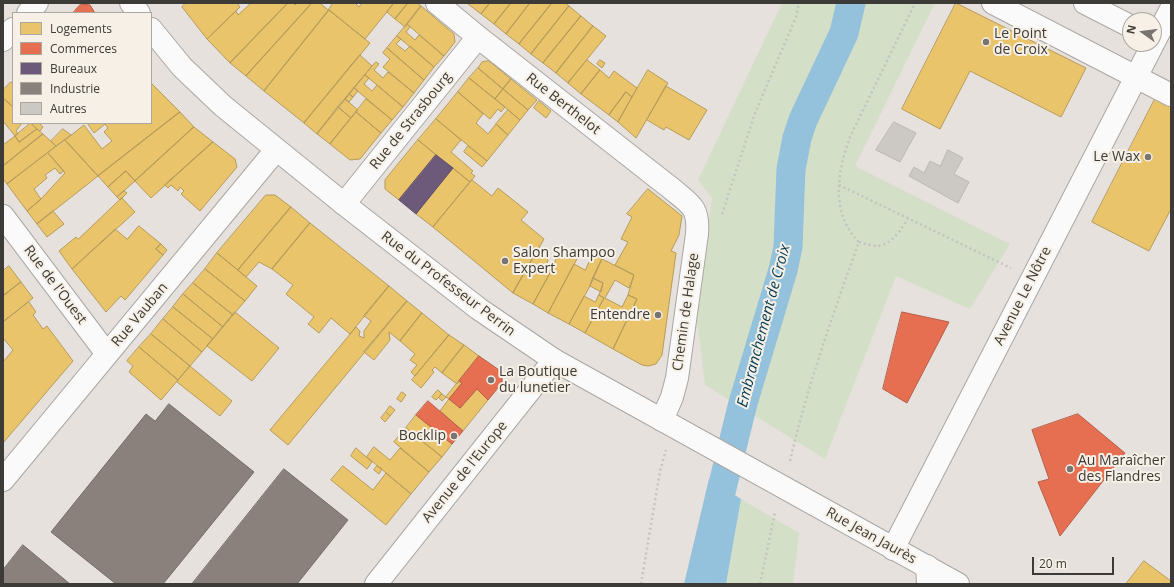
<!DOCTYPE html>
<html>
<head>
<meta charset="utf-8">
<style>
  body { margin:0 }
  #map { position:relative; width:1174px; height:587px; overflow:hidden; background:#e6e1dc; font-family:"Open Sans",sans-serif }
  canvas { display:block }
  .frame { position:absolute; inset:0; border:4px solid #3d3b37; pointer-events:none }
  .legend { position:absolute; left:12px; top:12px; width:140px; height:112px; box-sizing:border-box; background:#f6f0e6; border:1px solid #aca8a0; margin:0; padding:5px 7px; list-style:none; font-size:12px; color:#3d3b37 }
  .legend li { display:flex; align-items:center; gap:8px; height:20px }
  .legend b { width:20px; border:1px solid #aca8a0 }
  .north { position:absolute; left:1122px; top:12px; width:40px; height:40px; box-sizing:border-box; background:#f6f0e6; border:1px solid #aca8a0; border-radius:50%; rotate:284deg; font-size:11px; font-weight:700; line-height:16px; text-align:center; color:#3d3b37 }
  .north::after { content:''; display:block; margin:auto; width:14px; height:18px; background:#787571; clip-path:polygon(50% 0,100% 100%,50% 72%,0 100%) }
  .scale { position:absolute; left:1032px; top:557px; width:82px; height:18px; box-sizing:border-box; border:2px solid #3d3b37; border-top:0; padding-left:5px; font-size:12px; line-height:14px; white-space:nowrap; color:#3d3b37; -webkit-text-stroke:3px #f6f0e6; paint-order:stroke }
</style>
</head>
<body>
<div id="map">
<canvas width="1174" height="587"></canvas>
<div class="frame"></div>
<ul class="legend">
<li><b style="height:11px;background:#e9c46a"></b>Logements</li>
<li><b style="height:11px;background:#e76f51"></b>Commerces</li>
<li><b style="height:11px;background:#6d597a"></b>Bureaux</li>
<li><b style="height:11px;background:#8a817c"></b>Industrie</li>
<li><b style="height:11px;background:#ccc9c5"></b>Autres</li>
</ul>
<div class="north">N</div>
<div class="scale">20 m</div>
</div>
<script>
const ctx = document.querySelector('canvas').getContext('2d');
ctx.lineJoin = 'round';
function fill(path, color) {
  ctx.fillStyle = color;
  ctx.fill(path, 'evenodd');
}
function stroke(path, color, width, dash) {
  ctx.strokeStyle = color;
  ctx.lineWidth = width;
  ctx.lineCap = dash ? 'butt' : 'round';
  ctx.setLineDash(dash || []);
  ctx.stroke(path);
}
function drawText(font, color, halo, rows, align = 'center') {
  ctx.font = font + ' "Open Sans",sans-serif';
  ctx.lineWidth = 4;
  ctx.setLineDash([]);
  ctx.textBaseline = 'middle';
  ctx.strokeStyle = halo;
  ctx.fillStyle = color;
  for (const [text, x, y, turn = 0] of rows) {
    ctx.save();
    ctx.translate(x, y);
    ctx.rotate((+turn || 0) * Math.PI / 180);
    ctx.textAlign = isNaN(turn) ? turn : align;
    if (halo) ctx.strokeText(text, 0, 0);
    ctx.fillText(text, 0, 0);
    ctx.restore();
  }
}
const green = new Path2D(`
  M782 3H935L855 166 1010 244 970 309 896 276 825 459 705 385 696 312 712 198 698 180Z
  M741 499 799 533 793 584H726Z`);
const water = new Path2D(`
  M709 479 741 499 726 584H684Z`);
const homes = new Path2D(`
  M186 3H237L240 7 207 39 182 7Z
  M248 3H285L287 4 230 63 207 39 236 11 238 15 250 4Z
  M288 3H293L295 5 297 3H312L246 76 230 63Z
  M312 3H320L328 10 333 3H355L359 7 362 3H394L365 39 329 10 264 91 246 76Z
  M394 3H408L395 19 387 12Z
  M408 3H417L421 6 405 27 395 19Z
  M470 3H490L481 14 468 4Z
  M490 3H511L494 24 481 14Z
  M511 3H530L506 34 494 24Z
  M530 3H552L519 44 506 34Z
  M552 3H565L569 6 531 54 519 44Z
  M956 3 1086 68 1061 117 970 71 940 129 902 109Z
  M421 6 454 34 455 42 444 56 407 24Z
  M569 6 581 16 543 63 531 54Z
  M329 10 370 43 304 123 264 91Z
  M581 16 593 26 556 73 543 63Z
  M407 24 410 27 406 32 415 40 419 35 444 56 434 67 397 36Z
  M593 26 606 36 568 83 556 73Z
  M397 36 401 39 396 44 405 51 410 46 434 67 424 80 387 48Z
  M387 48 424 80 414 93 383 67 390 59 383 53Z
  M360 55 372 66 317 134 304 123Z
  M587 60 600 70 581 94 568 83Z
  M600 60 605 63 602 68 597 64Z
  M489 61 511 79 503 89 478 68 482 62Z
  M376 62 379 64 374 70 383 78 388 72 414 93 403 107 365 75Z
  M478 68 503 89 495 99 469 78Z
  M600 70 609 78 614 71 637 88 632 97 626 92 609 115 581 94Z
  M648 70 668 83 636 138 618 122Z
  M365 75 369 78 364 84 372 91 377 85 403 107 392 120 354 88Z
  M469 78 505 107 501 112 498 109 490 119 458 92Z
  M511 79 537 100 528 110 503 89Z
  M11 82 13 84V107L3 98V90Z
  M151 83 180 112 98 176 65 140 84 125 102 149 112 141 104 132 108 128 105 124 94 133 87 123H151Z
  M666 86 707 110 689 140 666 127 664 130 647 120Z
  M354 88 358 91 353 97 349 94Z
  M503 89 528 110 520 120 495 99Z
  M458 92 483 114 476 123 488 134 496 124 508 135 487 161 436 119Z
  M626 92 632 97 618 122 609 115Z
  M349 94 353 97 349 102 345 99Z
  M1156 97 1171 105V209L1149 251 1092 222Z
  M3 98 13 107V123H22L16 131 18 134 15 136 3 121Z
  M345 99 358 110 351 118 338 107Z
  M366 99 392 120 381 133 356 112Z
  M539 101 551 111 546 118 534 108Z
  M338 107 351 118 330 144 317 134Z
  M508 110 520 120 508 135 496 124Z
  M180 112 194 127 135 181 126 171 108 187 98 176Z
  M356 112 381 133 360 159 350 160 330 144Z
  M436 119 461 140 451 152 473 171 471 173 475 176 470 182 418 140Z
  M31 123H41L40 124 43 127 40 131Z
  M31 123 37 129 19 142 15 136Z
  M194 127 213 142 151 198 135 181Z
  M37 129 43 134 3 166V145L15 136 19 142Z
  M63 129 71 135 56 146 51 141Z
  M43 134 56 146 7 184 3 179V166Z
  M65 140 98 176 37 224 27 211 41 199 65 173 48 153Z
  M418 140 436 155 399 200 385 189V180Z
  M213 142 235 159 237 167 200 211 181 194 184 191 180 187 178 191 171 185 168 188 165 185Z
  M468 146 487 161 482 167 464 152Z
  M48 153 64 171 60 174 55 168 45 175 47 178 34 189 41 199 27 211 7 184Z
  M453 168 470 182 433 227 416 214Z
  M126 171 135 181 117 197 108 187Z
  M472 180 492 196 498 188 528 212 521 220 544 239 513 293 433 227Z
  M648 189 682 216 679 235 671 251 676 253 662 355 656 364 648 366 642 365 613 349 637 299 628 295 634 275 615 265 628 242 621 239 632 217 627 214Z
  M124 191 127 193 120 200 117 197Z
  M266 195H275L291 207 238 270 217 253Z
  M122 198 135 212 72 269 59 251 76 237 78 239Z
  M291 207 310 223 272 269 259 262 246 277 238 270Z
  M53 211 64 224 47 237 37 224Z
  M310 223 389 286 350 334 331 318 319 333 308 324 314 317 286 294 293 285 272 269Z
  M139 226 161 244 156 249 163 255 125 300 121 296 106 312 72 269 115 229 127 239Z
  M161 244 167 250 163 255 156 249Z
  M539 247 545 251 548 261 544 268 551 271 533 304 513 293Z
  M560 250 577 259 548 313 533 304 551 271Z
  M217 253 257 286 245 301 205 269Z
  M593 254 602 259 590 286 569 324 548 313 574 264 585 270Z
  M602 259 634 275 629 288 615 280 605 298 622 307 628 295 637 299 613 349 585 333 604 298 599 295 603 283 593 278Z
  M9 266 21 282 3 296V271Z
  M205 269 245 301 233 315 193 283Z
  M593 278 603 283 601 292 590 286Z
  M21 282 33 298 3 322V296Z
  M193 283 233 315 223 327 183 294Z
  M389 286 407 301 288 445 270 430 356 327 360 331 359 336 364 338V331L371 321 364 316Z
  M183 294 223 327 213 339 173 307Z
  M599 295 604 298 585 333 569 324 584 296 595 302Z
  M407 301 422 313 400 341 389 332 390 340 374 360 364 352Z
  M29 302 36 312 33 315 43 329 47 326 73 361 3 443V362L13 350 3 338V322Z
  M173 307 213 339 202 352 163 319Z
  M235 312 279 348 252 381 207 346Z
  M422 313 449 335 415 376 411 372 417 365 410 360 415 354 400 341Z
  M163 319 202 352 190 366 151 334Z
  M151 334 190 366 178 380 139 347Z
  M449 335 464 345 442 373 435 367 432 370 434 372 421 388 412 380Z
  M464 345 479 356 457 384 442 373Z
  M139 347 178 380 161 400 129 372 133 366 127 361Z
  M190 366 232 401 220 416 177 382Z
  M459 381 462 383 449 399 446 397Z
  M477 389 488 400 463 431 440 411 449 399 460 408Z
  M438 390 442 394 436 400 432 397Z
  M402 392 406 395 401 402 397 399Z
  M442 394 446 397 442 401 439 398Z
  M390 406 395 410 390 416 386 412Z
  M386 412 390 416 385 422 381 418Z
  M416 415 452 444 442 457 406 428Z
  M406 428 442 457 429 472 394 442Z
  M374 447 390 460 400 448 429 472 411 494 367 457Z
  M356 448 372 462 367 469 351 456Z
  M343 466 373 490 386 473 411 494 386 525 331 480Z
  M377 466 382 469 379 474 374 470Z
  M1144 561 1171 581V584H1126Z`);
const shops = new Path2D(`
  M81 4 90 5 95 13H73Z
  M902 312 949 322 907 403 883 389Z
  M479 356 502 372V383L488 400 477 389 460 408 449 399 462 383 459 381Z
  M428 401 463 431 452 444 416 415Z
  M1078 414 1125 453 1060 536 1038 482 1049 479 1032 430Z`);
const offices = new Path2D(`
  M436 155 453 168 416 214 399 200Z`);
const industry = new Path2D(`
  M169 404 254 472 163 584H116L51 532 146 414 155 421Z
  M284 469 348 520 297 584H192Z
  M23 545 70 584H3V570Z`);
const canal = new Path2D(`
  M703 584 721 492 743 403 783 270 788 247 791 169 797 138 803 120 844 33 851 3`);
const building = new Path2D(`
  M894 122 916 133 900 162 876 150Z
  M948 150 963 158 954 174 969 182 958 203 909 176 914 167 924 173 930 161 940 166Z`);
const path = new Path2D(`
  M839 185 1011 268
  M722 214 755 113 796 17 799 3
  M859 242C865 244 872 246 878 246 892 244 902 229 908 218
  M790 461C807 387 833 314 859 242 830 214 837 170 851 135L915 3
  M641 584 660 471 666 450
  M760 584 775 512`);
const minor = new Path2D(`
  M437 3 478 37 672 189C691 205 699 207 697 234L677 378 672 397 662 420
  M993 3 1171 95
  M1085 3 1130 26
  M28 13 37 3
  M3 40 13 29
  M1154 42 1171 9
  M344 204 478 37
  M3 216 107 354
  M3 480 276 150
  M893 549 1153 44
  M927 566 928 584
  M376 584 554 360`);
const major = new Path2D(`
  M131 3 139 13
  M151 29 182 67 223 106 344 204 479 309 554 360 958 584`);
const markers = [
  [986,42,4,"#787571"],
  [1148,157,4,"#787571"],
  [505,261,4,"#787571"],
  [658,315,4,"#787571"],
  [491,380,4,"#787571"],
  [454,436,4,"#787571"],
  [1070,469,4,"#787571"]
];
const poiNames = [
  ["Le Point",994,34],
  ["de Croix",994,50],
  ["Le Wax",1140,157,"right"],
  ["Salon Shampoo",513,253],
  ["Expert",513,269],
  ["Entendre",650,315,"right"],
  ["La Boutique",499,372],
  ["du lunetier",499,388],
  ["Bocklip",446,436,"right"],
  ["Au Maraîcher",1078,461],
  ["des Flandres",1078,477]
];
const streetNames = [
  ["Rue Berthelot",563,104,38],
  ["Rue de Strasbourg",411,121,-51],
  ["Rue du Professeur Perrin",448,284,37],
  ["Rue de l'Ouest",55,285,53],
  ["Avenue Le Nôtre",1023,296,-63],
  ["Chemin de Halage",686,312,-82],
  ["Rue Vauban",140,315,-50],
  ["Avenue de l'Europe",465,472,-51],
  ["Rue Jean Jaurès",871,536,29]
];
const waterNames = [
  ["Embranchement de Croix",764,326,-75]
];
fill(green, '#d4dfc8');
fill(water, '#94c1db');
fill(homes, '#e9c46a');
stroke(homes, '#b59b5b', 1);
fill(shops, '#e76f51');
stroke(shops, '#b45f49', 1);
fill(offices, '#6d597a');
stroke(offices, '#5f5066', 1);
fill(industry, '#8a817c');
stroke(industry, '#736c67', 1);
stroke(canal, '#94c1db', 29);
fill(building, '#ccc9c5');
stroke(building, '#bbb7b3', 1);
stroke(minor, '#aaa7a3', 24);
stroke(major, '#aaa7a3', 24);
stroke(path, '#c3c3c0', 2.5, [2, 3]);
stroke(minor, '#fbfafa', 22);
stroke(major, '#fbfafa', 22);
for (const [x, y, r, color] of markers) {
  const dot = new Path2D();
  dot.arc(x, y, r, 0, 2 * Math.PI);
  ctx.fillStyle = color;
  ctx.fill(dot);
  stroke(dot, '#f6f0e6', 1.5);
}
drawText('14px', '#3d3b37', '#f6f0e6', poiNames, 'left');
drawText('14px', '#3d3b37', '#f6f0e6', streetNames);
drawText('italic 15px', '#013a55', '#f6f0e6', waterNames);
</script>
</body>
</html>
